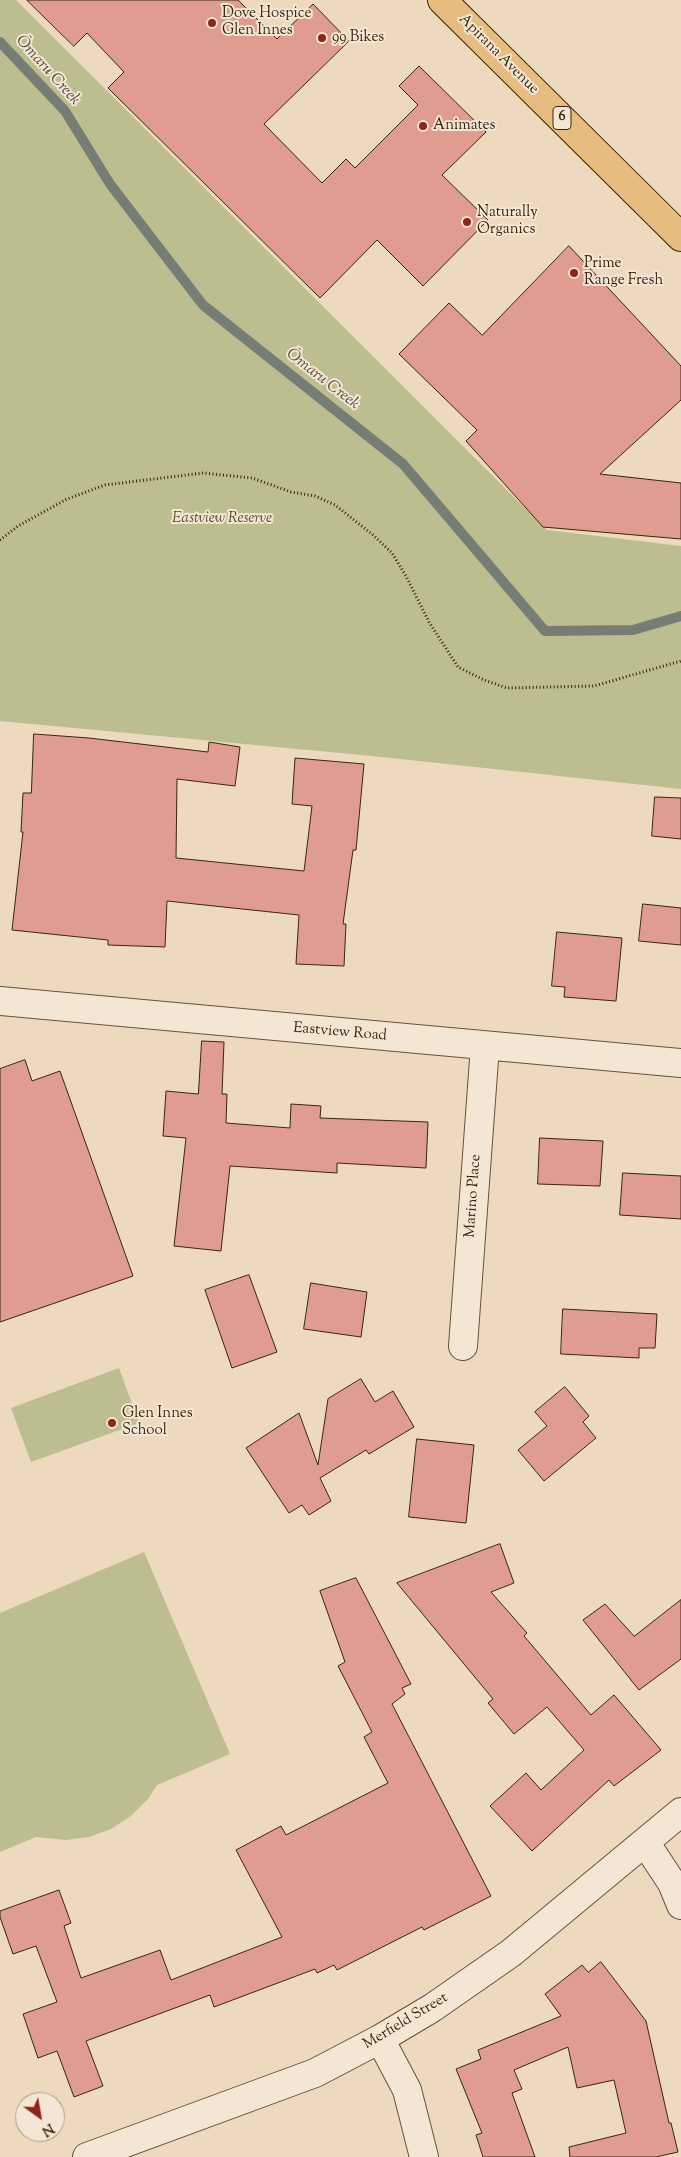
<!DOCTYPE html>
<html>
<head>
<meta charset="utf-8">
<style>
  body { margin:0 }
  #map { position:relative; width:681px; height:2157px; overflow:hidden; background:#edd9be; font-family:"Sorts Mill Goudy",serif }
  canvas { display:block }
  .north { position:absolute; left:15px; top:2092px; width:50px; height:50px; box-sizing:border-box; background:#f3e6d5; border:1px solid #a99984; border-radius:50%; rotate:148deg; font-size:14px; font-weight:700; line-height:20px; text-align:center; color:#39260a }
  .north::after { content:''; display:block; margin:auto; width:18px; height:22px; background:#8f2418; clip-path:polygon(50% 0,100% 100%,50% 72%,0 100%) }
</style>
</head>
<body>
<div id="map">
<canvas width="681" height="2157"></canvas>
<div class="north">N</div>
</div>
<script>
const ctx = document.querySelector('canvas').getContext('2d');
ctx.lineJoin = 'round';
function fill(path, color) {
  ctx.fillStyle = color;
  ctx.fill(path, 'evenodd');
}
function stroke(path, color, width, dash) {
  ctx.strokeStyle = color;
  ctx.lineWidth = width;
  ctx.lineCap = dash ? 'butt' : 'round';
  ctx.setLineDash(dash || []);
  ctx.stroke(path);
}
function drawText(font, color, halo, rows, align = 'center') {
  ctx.font = font + ' "Sorts Mill Goudy",serif';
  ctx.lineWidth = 4;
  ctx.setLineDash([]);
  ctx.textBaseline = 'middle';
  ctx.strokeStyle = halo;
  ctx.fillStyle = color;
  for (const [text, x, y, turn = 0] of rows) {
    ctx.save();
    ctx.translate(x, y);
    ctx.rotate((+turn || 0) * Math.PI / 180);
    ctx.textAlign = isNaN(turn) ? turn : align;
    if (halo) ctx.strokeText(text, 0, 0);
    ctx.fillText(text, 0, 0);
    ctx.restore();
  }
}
const green = new Path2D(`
  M0 0H16L547 530 681 546V789L372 756 0 721Z
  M119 1368 139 1423 31 1462 11 1408Z
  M144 1552 230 1754 157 1785 148 1799 131 1816 111 1829 89 1837 66 1840 36 1837 0 1852V1613Z`);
const stream = new Path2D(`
  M0 42 65 111 110 184 203 305 403 464 545 631 633 630 681 616`);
const building = new Path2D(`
  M27 0H238L277 39 313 4 349 41 264 124 322 183 346 159 355 168 418 105 399 86 419 66 486 132 442 175 488 220 423 286 377 240 320 298 108 88 124 72 87 33 74 46Z
  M569 246 681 366V400L600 474 681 483V539L543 527 466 441 477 430 399 354 449 303 482 335Z
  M34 734 89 738 208 752 209 742 240 747 235 786 177 779 176 858 304 871 312 806 292 804 295 758 364 764 356 850H353L343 924H346L344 966 296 964 299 915 167 901 165 947 108 945V940L12 930 23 832H21L23 793H31Z
  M655 797 681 798V839L652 836Z
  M643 904 681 908V945L639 941Z
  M557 932 622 938 616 1001 564 997 565 987 552 986Z
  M202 1041 224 1042 222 1094H227L226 1123 290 1128 291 1104 321 1106 320 1118 428 1122 426 1168 337 1163V1173L230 1166 221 1251 174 1246 186 1138 163 1136 166 1091 198 1094Z
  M25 1060 32 1081 60 1071 133 1276 0 1322V1069Z
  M540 1138 603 1141 600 1186 538 1184Z
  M623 1173 681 1176V1219L620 1215Z
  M249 1275 277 1352 232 1368 205 1290Z
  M311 1283 367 1292 361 1337 304 1329Z
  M563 1309 657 1314 655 1348H639V1358L561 1354Z
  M361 1379 375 1402 393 1391 414 1427 369 1454 366 1450 320 1478 331 1501 309 1515 302 1505 289 1513 246 1448 299 1413 318 1465 328 1399Z
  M565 1387 589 1416 583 1422 596 1438 544 1481 518 1450 547 1426 535 1412Z
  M417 1439 474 1445 466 1523 409 1517Z
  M500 1544 514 1583 491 1592 527 1633 524 1636 591 1715 614 1695 661 1750 614 1786 609 1780 532 1851 490 1806 526 1773 541 1790 584 1750 547 1707 514 1734 488 1703 493 1699 397 1583Z
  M356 1578 411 1684 402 1688 405 1694 392 1704 491 1896 424 1930 422 1927 337 1970 334 1965 317 1973 315 1969 214 2007 210 1995 86 2041 103 2086 74 2097 57 2051 38 2058 23 2014 57 2002 36 1946 13 1954 0 1917V1911L59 1890 71 1923 64 1926 81 1978 160 1950 171 1980 282 1937 236 1850 281 1826 286 1835 388 1783 364 1737 372 1732 338 1666 345 1662 320 1591Z
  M681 1600V1659L639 1690 583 1620 605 1604 634 1636Z
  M601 1962 646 2021 669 2123H671L678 2152 656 2157H570L569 2147 626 2133 614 2080 577 2088 568 2047 514 2070 522 2089 512 2093 535 2157H483L476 2135 482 2133 456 2069 481 2059 478 2050 561 2016 545 1994 582 1965 588 1972Z`);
const path = new Path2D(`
  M0 540 18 526 67 499 105 485 203 473 252 478 291 492 315 496 335 505 373 535 392 553 406 576 429 622 458 667 484 680 507 688 594 686 681 661`);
const street = new Path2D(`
  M0 1001 681 1063
  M463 1346 485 1046
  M645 1842 672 1883 681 1905
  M380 2039 407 2090 424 2157
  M87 2157 315 2073 380 2039 432 2008 511 1953 681 1812`);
const primary = new Path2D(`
  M442 0 681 237`);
const markers = [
  [212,23,5,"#8f2418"],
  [322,38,5,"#8f2418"],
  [423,126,5,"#8f2418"],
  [467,222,5,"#8f2418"],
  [574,273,5,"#8f2418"],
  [112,1423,5,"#8f2418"]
];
const shields = [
  [562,118,18]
];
const shieldNames = [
  ["6",562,118]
];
const poiNames = [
  ["Dove Hospice",222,14],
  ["Glen Innes",222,31],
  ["99 Bikes",332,38],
  ["Animates",433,126],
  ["Naturally",477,213],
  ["Organics",477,230],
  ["Prime",584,264],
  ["Range Fresh",584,281],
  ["Glen Innes",122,1414],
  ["School",122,1431]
];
const streetNames = [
  ["Apirana Avenue",498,55,45],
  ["Eastview Road",340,1033,5],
  ["Marino Place",474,1196,-86],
  ["Merfield Street",406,2022,-31]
];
const parkNames = [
  ["Eastview Reserve",222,519]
];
const waterNames = [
  ["Ōmaru Creek",47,71,48],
  ["Ōmaru Creek",322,380,38]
];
fill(green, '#bcbe8f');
stroke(stream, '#767d75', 10);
fill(building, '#e09d8f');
stroke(building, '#39260a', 1);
stroke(street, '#665337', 30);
stroke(primary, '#39260a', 30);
stroke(path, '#39260a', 3, [1, 2.5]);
stroke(street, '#f3e6d5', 28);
stroke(primary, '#e6bc7f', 28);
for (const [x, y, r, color] of markers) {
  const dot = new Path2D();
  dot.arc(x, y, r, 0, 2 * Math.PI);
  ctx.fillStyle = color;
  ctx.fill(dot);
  stroke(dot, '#f3e6d5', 2);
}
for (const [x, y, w] of shields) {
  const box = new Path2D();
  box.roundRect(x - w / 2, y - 11.5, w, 23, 4);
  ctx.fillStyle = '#f3e6d5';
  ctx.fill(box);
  stroke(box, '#39260a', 1);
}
drawText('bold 14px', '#39260a', null, shieldNames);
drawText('15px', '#39260a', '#f3e6d5', poiNames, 'left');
drawText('15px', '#39260a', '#f3e6d5', streetNames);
drawText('italic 15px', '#5a4c2b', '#f3e6d5', parkNames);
drawText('italic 16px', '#524a36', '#f3e6d5', waterNames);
</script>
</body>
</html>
